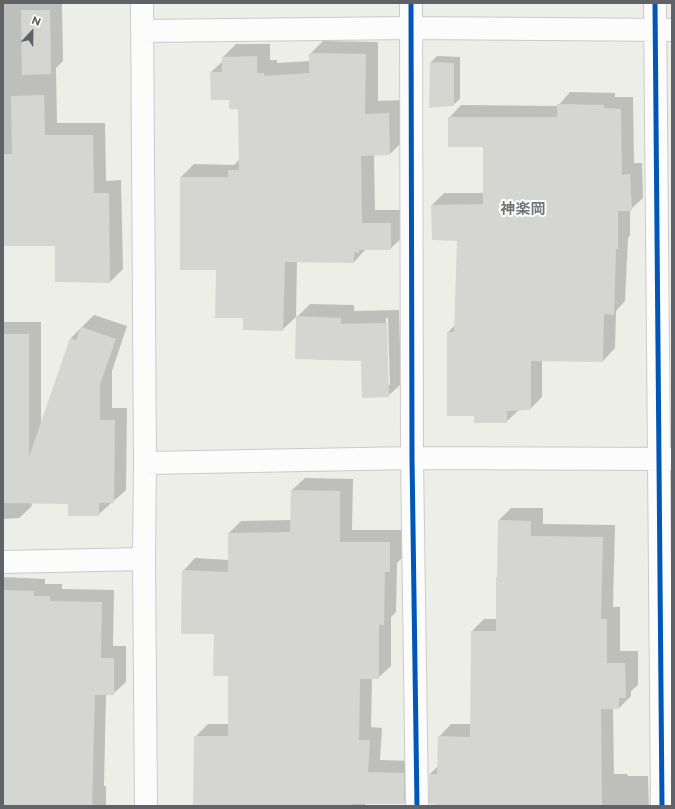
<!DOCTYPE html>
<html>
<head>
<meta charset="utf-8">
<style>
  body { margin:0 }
  #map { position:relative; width:675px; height:809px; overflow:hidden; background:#eeeee9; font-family:Montserrat,sans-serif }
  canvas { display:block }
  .frame { position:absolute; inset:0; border:4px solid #5f6267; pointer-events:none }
  .north { position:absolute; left:12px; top:12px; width:40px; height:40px; -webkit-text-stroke:3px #fff; paint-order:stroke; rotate:22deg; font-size:11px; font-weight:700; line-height:16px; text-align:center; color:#5f6267 }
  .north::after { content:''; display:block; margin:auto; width:14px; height:18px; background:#5f6267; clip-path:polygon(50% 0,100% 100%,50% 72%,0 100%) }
</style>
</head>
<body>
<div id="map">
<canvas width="675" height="809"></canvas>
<div class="frame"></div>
<div class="north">N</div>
</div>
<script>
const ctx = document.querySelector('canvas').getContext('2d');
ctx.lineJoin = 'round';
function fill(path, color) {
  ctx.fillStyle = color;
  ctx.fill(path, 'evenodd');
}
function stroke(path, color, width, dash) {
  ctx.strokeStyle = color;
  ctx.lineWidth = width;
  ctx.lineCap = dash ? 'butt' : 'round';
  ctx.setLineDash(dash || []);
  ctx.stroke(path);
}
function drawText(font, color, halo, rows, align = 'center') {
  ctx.font = font + ' Montserrat,"Noto Sans JP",sans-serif';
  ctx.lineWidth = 4;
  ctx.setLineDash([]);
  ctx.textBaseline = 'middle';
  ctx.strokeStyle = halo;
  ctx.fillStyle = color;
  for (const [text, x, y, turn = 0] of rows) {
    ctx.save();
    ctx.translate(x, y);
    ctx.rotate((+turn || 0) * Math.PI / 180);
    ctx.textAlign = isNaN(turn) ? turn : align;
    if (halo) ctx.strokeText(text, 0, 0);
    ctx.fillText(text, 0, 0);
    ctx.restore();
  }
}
const shadow = new Path2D(`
  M3 3H62L63 61 56 68 57 123H105L106 181 121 180 123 269 110 282 56 281V245H3Z
  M323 41 378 42V101L402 100 403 141 390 154 374 155 375 210H404V236L390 249H366L354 262 297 261 296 317 282 330 244 318 217 269 181 177 194 164 234 165 240 159 239 108 230 99 211 72 223 61V57L236 44H270V60H277V63L310 61V54Z
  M437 56 460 57V99L453 105 431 62Z
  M570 92 615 93V97H633L634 163H642L643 198 630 210V236L628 238 625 301 616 311 615 348 603 361 542 360V397L530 409 519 410 506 422 475 415 448 332 455 325 458 240 432 205 444 193H484V146L449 118 461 105 558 106Z
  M310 304 354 305V311L399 310 401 384 388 396 362 360 297 317ZM386 318H388L390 385H388Z
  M94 315 127 326 112 371V408H127L126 490 98 515 69 503 31 502 32 506 19 518 3 519V322H41V424L71 338Z
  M305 478 353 479 352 530H402V558L397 563 396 612 391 617V666L378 678H372L371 727 382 728 380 760 416 761 417 791 404 803H365V806H194L195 737 208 724H229V675L215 633 183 571 195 558 229 560V533L241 521 291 520 292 490Z
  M511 508H543V524L615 525 613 607H620V651H638V685L631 691V696L619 708H613L614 774H627L628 776H648L649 806H469L430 774 438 766 439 737 451 724H471L472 631 484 619H497L499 520Z
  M3 577 45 579V584H62V589L114 590 113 646H126V682L113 694H106L104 786H106V806H3Z`);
const building = new Path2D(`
  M21 10H50L51 74 22 75Z
  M309 53 366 54 365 114 389 113 390 155 361 156 362 223H391V250H359V253L354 252V263L285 262 283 331 243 330V318H215L216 270H180V177H228V170H239L238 109H229V100H211L210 72H222V57L257 56V73H264V76L309 73Z
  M430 62 454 63V106L429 108Z
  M44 95 45 135H93L94 193H109L110 283 55 282V246H3V154H12L11 96Z
  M557 104 604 105V108L621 109 622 175 630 174 632 211H618V249H616L614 315 604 314 603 362 531 361V410L507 411V423H474V416H447V332H454L457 241 432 240 431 205 483 204V147H448V117H557Z
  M296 316 341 318V324L387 323 389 397 362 398 361 361 295 359Z
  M81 327 116 339 100 384V420H115L114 503H99V516H68V504L3 503V334H29V457L70 338 76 340Z
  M291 490 340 491V542H390V572H385L384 625H379V679H360L359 740H370L368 772 404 773V804H352V806H193L194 736H228V676H213L214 634H181L182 570 228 572V533L290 532Z
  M498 520 531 521V536L603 537 601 619H607V663H625L626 698H619V709H601L602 806H434V804H429V774H437L438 736 470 737 471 631H496V577H497Z
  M3 590 34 591V596H50V601L102 602 101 658H114V695H95L92 806H3Z`);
const street = new Path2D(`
  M142 3 145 463 144 559 146 806
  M411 3 412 458 417 806
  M655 3 662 806
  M142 31 412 28 672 30
  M145 463 412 458 672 459
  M3 562 144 559`);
const cycleway = new Path2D(`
  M411 3 412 458 417 806
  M655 3 662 806`);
const districtNames = [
  ["神楽岡",523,210]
];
fill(shadow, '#0003');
fill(building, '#d5d5d2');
stroke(street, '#cacaca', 24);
stroke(street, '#fcfcfc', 22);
stroke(cycleway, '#0057b8', 5);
drawText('bold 15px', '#707479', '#fff', districtNames);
</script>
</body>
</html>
